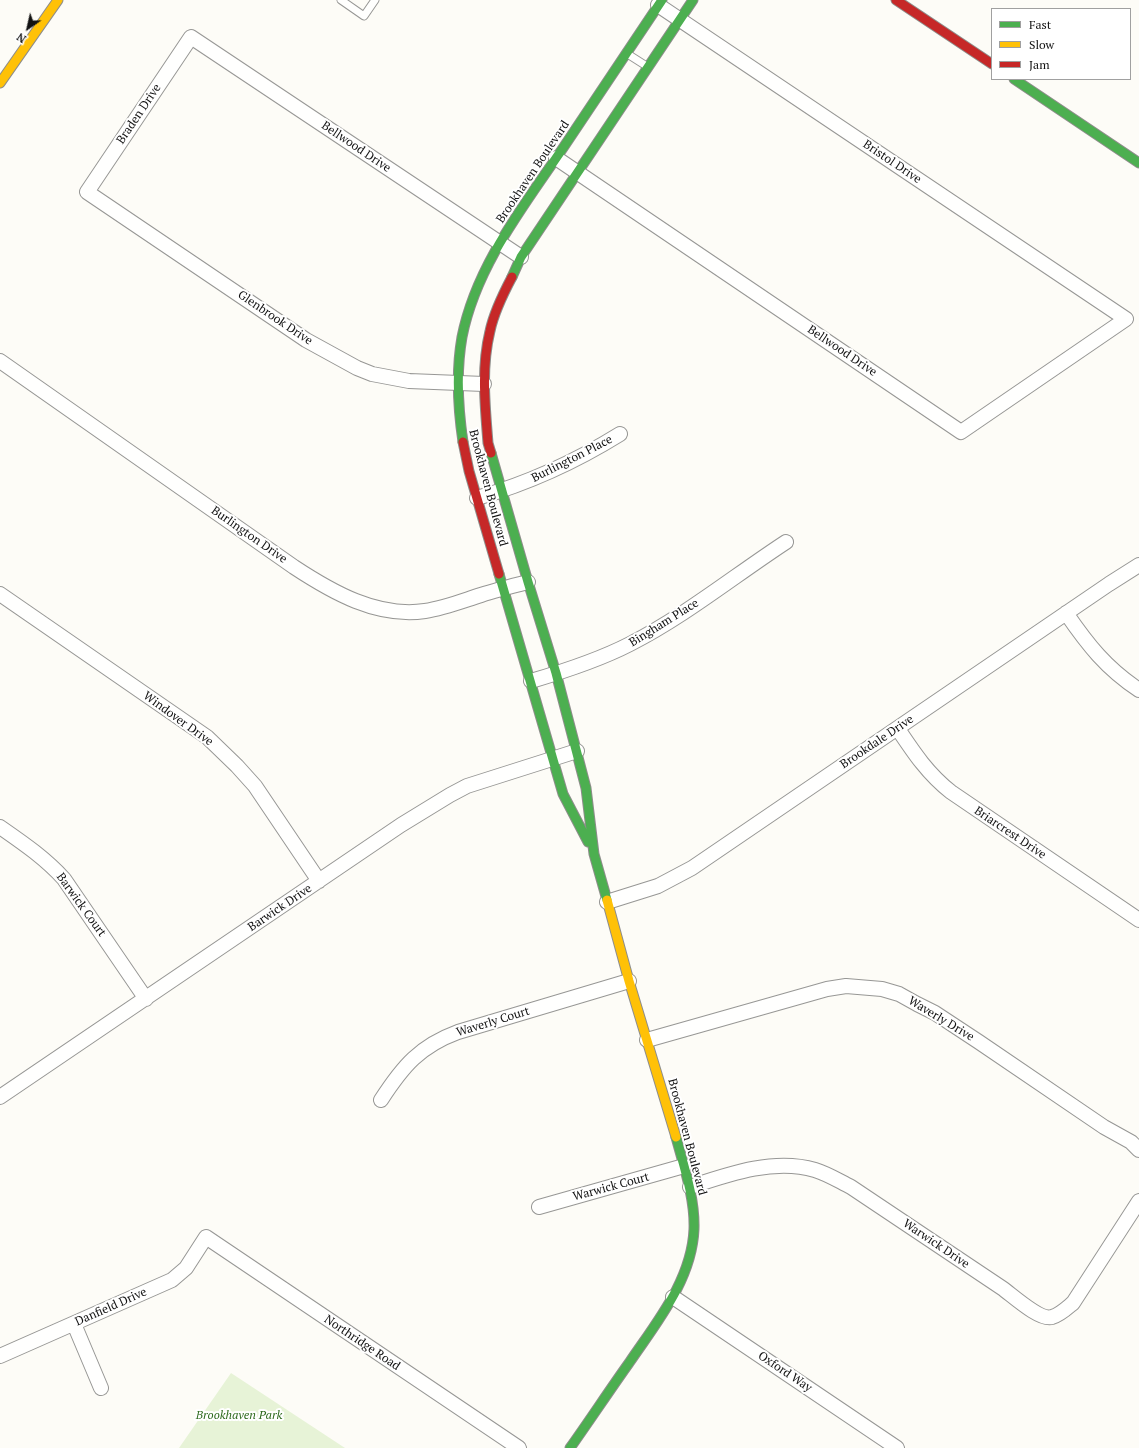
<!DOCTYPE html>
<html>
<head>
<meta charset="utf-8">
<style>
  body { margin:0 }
  #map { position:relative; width:1139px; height:1448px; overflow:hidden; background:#fdfcf7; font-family:"PT Serif",serif }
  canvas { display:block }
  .legend { position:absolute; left:991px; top:8px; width:140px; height:72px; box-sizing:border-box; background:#fff; border:1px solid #a0a0a0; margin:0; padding:5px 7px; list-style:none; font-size:12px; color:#111 }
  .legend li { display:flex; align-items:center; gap:8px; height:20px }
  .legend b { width:20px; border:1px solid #a0a0a0 }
  .north { position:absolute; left:8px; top:8px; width:40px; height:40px; -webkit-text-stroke:3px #fff; paint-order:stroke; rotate:214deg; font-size:11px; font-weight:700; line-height:16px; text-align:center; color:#111 }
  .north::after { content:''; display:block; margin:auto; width:14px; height:18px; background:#111; clip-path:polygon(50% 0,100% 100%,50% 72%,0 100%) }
</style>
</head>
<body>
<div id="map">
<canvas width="1139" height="1448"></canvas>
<ul class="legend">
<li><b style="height:5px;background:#4caf50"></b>Fast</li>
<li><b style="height:5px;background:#ffc107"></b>Slow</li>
<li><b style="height:5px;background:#c62828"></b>Jam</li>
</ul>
<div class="north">N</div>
</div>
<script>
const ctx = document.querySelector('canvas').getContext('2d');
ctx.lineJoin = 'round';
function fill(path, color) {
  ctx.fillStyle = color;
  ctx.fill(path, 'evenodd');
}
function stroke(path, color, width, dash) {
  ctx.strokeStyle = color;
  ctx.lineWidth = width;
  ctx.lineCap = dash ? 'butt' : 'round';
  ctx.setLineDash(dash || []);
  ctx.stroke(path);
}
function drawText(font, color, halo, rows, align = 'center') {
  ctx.font = font + ' "PT Serif",serif';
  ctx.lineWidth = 4;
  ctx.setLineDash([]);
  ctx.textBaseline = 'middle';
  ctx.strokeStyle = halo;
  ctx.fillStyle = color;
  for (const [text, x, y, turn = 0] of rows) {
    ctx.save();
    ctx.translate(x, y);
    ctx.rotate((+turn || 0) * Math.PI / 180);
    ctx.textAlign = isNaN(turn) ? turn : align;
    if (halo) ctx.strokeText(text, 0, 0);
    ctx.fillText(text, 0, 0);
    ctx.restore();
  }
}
const green = new Path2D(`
  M231 1373 345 1448H179Z`);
const lane = new Path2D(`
  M341 0 364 16 375 0
  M626 53 648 67`);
const street = new Path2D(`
  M556 158 961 432 1126 319 658 5
  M0 361 294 567C332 592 377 618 425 611 444 608 462 601 481 595 496 590 512 586 528 582
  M484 384 409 381 372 374 357 368 306 340 87 192 191 37 521 257
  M477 498C529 483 575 462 620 434
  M0 594 207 737 237 766 255 786 319 881
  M1066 613C1088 645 1106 668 1139 690
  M531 681C565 671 599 660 630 644 685 616 734 576 786 542
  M898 729C914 753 928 774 951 792L1139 920
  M0 827C23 843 45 858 64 879L146 999
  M607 902 658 886 692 868 1109 584 1139 565
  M647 1040 827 989 846 986 882 989 899 994 917 1004 935 1013 979 1042 1104 1127 1131 1142 1139 1150
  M0 1097 401 825 450 795 467 786 577 751
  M381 1100C403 1066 420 1046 458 1032L629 981
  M690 1187C729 1174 774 1158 815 1170 828 1174 839 1181 851 1187L1002 1288C1012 1295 1040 1321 1052 1317 1060 1315 1067 1308 1073 1303L1139 1201
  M539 1207 684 1166
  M673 1297 897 1448
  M74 1324 101 1388
  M0 1356 172 1280 186 1268 206 1237 519 1448`);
const fast = new Path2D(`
  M1014 79 1139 163
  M512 277 521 257 693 0
  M463 442C458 408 456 371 462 337 476 266 523 207 563 148 596 99 629 49 662 0
  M491 453 528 582 556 673 586 788 594 854 607 900
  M499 574 563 794 588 842
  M570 1448C590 1420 609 1391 629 1363 656 1323 692 1280 694 1229 695 1198 684 1167 676 1137`);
const slow = new Path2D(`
  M0 83 58 0
  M607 900 629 981 676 1137`);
const jam = new Path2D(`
  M896 0 992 64
  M463 442 469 471 499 574
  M491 453 488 443C485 405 481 368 490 331 494 312 503 294 512 277`);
const streetNames = [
  ["Braden Drive",139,114,-56],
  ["Bellwood Drive",356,147,34],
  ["Bristol Drive",892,162,34],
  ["Brookhaven Boulevard",533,172,-56],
  ["Glenbrook Drive",275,318,34],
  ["Bellwood Drive",842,351,34],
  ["Burlington Place",572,459,-27],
  ["Brookhaven Boulevard",488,488,75],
  ["Burlington Drive",249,535,35],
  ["Bingham Place",664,623,-32],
  ["Windover Drive",178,719,36],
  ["Brookdale Drive",877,742,-34],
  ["Briarcrest Drive",1010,833,34],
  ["Barwick Court",81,905,54],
  ["Barwick Drive",280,908,-34],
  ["Waverly Drive",941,1019,31],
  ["Waverly Court",493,1022,-17],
  ["Brookhaven Boulevard",687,1137,75],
  ["Warwick Court",611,1187,-15],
  ["Warwick Drive",936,1244,34],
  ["Danfield Drive",111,1307,-24],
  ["Northridge Road",362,1343,34],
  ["Oxford Way",785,1372,34]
];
const parkNames = [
  ["Brookhaven Park",239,1416]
];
fill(green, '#e7f3d7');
stroke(lane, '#979795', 9);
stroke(street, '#979795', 16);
stroke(fast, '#8e8d8b', 11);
stroke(slow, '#8e8d8b', 11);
stroke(jam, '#8e8d8b', 11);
stroke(lane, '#fffffe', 7);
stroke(street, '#fffffe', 14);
stroke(fast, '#4caf50', 9);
stroke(slow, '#ffc107', 9);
stroke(jam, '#c62828', 9);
drawText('12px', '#111', '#fff', streetNames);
drawText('italic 12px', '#2f6b1f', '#fff', parkNames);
</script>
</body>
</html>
